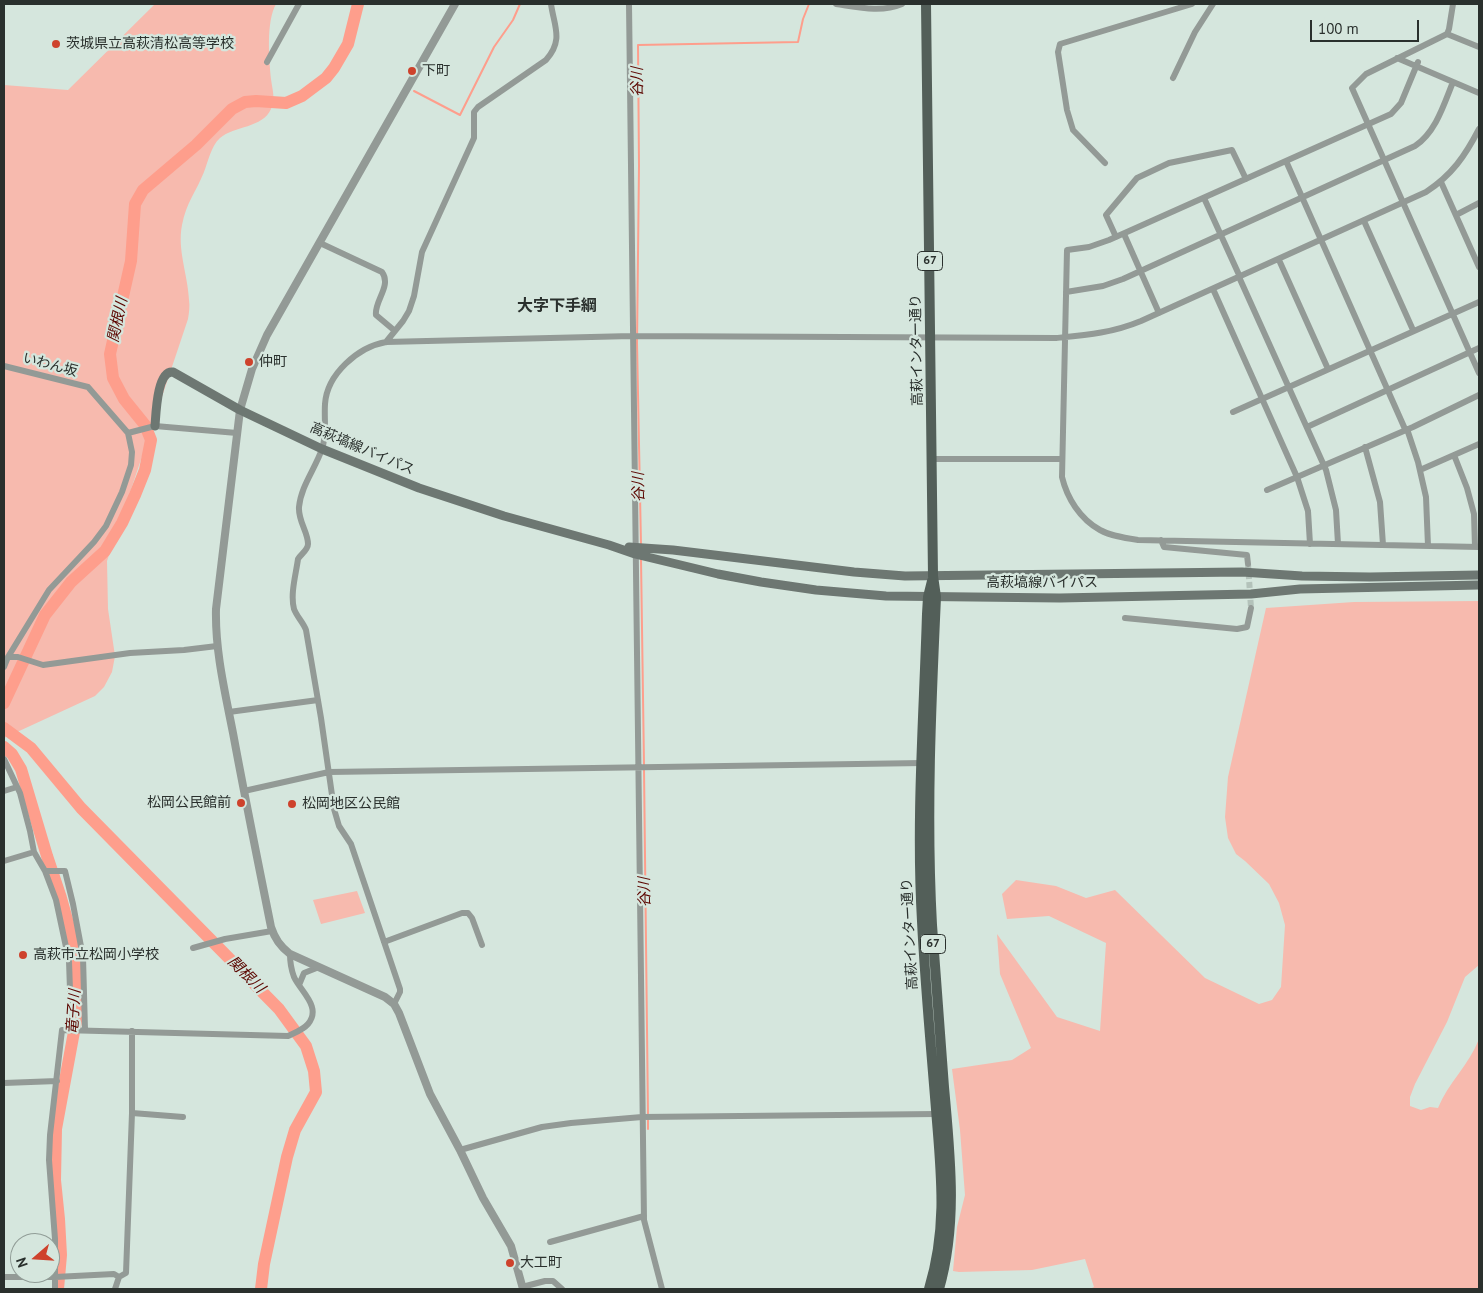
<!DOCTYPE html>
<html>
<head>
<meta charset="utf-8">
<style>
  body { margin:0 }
  #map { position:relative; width:1483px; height:1293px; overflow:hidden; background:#d5e6dd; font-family:"PT Sans",sans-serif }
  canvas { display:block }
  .frame { position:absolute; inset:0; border:5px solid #2a302d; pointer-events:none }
  .north { position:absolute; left:10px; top:1233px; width:50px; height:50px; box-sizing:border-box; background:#d5e6dd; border:1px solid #919d97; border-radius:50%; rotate:251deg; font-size:14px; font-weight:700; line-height:20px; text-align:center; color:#2a302d }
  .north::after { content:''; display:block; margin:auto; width:18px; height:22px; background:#ce422c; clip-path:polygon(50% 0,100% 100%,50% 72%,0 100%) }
  .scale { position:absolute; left:1310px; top:20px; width:109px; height:22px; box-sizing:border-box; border:2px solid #2a302d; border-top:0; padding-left:6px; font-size:15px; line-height:18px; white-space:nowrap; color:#2a302d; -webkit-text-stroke:4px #d5e6dd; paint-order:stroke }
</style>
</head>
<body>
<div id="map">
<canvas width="1483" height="1293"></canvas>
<div class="frame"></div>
<div class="north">N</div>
<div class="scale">100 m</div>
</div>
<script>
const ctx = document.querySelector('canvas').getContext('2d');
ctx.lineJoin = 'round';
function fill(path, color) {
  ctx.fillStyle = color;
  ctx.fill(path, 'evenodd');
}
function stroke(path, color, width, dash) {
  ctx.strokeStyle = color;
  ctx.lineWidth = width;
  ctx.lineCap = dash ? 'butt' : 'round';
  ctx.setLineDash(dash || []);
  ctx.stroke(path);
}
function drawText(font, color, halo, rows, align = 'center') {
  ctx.font = font + ' "PT Sans","Noto Sans JP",sans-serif';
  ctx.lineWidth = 4.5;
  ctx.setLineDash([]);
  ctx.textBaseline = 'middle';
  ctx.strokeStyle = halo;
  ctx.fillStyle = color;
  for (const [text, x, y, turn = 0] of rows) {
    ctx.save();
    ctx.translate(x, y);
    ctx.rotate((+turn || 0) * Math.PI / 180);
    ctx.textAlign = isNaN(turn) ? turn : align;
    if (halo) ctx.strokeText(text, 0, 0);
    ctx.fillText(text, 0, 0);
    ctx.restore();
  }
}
const green = new Path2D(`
  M155 4H276C266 22 269 58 271 79 272 88 276 100 271 109 263 128 234 126 220 138 211 146 208 162 204 172 196 192 186 203 182 225 177 250 188 275 189 300 190 306 189 313 188 319L107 561 108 609 115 656 112 672 104 687 95 696 4 738V85L68 90Z
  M1479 601V965L1465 977 1447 1022 1415 1084 1410 1097V1106L1421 1110 1430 1107 1438 1108C1448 1083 1469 1065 1479 1039V1289H1090L1094 1287 1085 1259 1032 1270 959 1272 953 1271 957 1227 965 1195 960 1130 952 1069 1012 1060 1031 1048 1000 974 997 934 1057 1017 1100 1031 1106 943 1049 916 1007 919 1002 894 1016 880 1056 886 1086 898 1115 890 1205 978 1259 1004 1272 1000 1281 987 1285 925 1279 903 1269 884 1245 861 1236 854 1228 838 1225 817 1228 777 1266 608 1354 602Z
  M357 891 365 913 321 924 313 900Z`);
const stream = new Path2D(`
  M414 91 460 115 494 47 513 20 520 4
  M641 545 637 343 639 166 638 45 798 42 803 19 809 4
  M641 559 644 765
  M644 769 648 1115
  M648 1119V1129`);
const river = new Path2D(`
  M4 703 45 615 71 582 105 551 122 523 135 495 145 470 151 440 145 425 124 399 113 378 110 354 131 261 135 204 143 190 196 145 232 109 245 102 256 101 286 103 302 96 326 78 334 68 348 44 358 4
  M4 728 31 748 81 808 279 1009 306 1046 314 1071 316 1092 295 1130 287 1157 264 1264 261 1289
  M4 747 12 754 21 769 47 856 61 898 73 941 77 977 76 1021 56 1129 55 1180 59 1219 61 1255 58 1289`);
const minorTunnel = new Path2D(`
  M1248 564 1251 608`);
const minor = new Path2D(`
  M629 4 644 1220 662 1289
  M836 4C857 7 881 13 902 4
  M1453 4 1449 29 1447 34 1366 74 1352 88 1479 373
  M1447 34 1479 47
  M1397 58 1479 93
  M267 62 299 4
  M1418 62 1401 103 1391 114 1109 240 1089 247 1067 250 1062 477C1067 498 1080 519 1100 530 1111 536 1125 538 1138 540L1479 547
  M1173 78 1195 32 1213 4
  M1286 161 1405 429
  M1105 163 1073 130 1067 110 1058 52 1060 44 1192 4
  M1441 182 1479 267
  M1204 198 1240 277
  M1456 215 1479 203
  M1364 221 1413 330
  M1124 234 1159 313
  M1116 237 1106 215 1137 178 1169 163 1232 150 1246 179
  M320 243 382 272C392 286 374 301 376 315L395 331
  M1279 260 1328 369
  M1239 277 1326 470 1336 510 1338 544
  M1213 289 1297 477 1308 511 1310 544
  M1066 292 1103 286 1123 279 1415 146C1436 132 1444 104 1453 82
  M386 342 403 321 409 311 414 296 422 252 474 138V112L478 107 546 60C564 40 554 26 551 4
  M4 366 88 387 128 433 132 452 131 465 122 492 106 526 94 542 49 590 8 657 4 667
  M1233 412 1479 302
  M1307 427 1479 348
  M1407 429 1418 462 1426 497 1428 546
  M128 433 155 426 237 433
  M1365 447 1380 502 1383 545
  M1454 455 1467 488 1474 514 1475 547
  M932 459H1062
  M1420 470 1479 444
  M1267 490 1413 427 1479 395
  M1161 540 1164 547 1247 555 1248 564
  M1125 618 1237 629 1247 627 1251 608
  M8 657H18L43 665 130 653 184 650 217 646
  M229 712 318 700
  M4 759 20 793 30 831 34 852 45 871H65L73 904 83 957 85 1030
  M4 791 17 787
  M244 791 329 772 923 763
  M4 861 34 852
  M45 871 56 900 69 961 71 1019 66 1030
  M384 942 462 913H468L472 918 482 945
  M193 948 225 939 272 931
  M299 985 304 973 319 967
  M394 1004 400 992V989L351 844 339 826 334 809 321 718 306 630C303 622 297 617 294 609 290 594 296 574 298 559 301 554 308 550 308 544 308 532 298 521 299 507 301 486 315 469 322 449 327 435 324 419 325 404 327 374 358 347 386 342L632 336 1056 338C1087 335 1112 333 1141 321L1426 192C1452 175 1465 156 1479 129
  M4 1083 57 1081
  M132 1113 183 1117
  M460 1150 542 1127 571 1123 642 1117 936 1114
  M550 1242 644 1216
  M4 1277H55L114 1274 119 1277
  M522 1287 545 1281H553L562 1289
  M55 1289V1239L49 1160 50 1135 62 1030 288 1036C294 1033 303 1030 308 1024 322 1007 301 992 294 977 291 969 290 962 290 954
  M115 1289 119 1277 126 1273 132 1113V1031`);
const tertiary = new Path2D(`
  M455 4 267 335 252 369 240 410 216 609C215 651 225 692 233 733 245 798 258 862 271 927 275 939 280 946 290 954L385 997 394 1004 399 1013 430 1094 460 1150 483 1198 511 1246 523 1289`);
const secondary = new Path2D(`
  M155 426C156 414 157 370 173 372L240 410 322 449 419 488 504 516 609 545 635 554 718 574 761 582 816 590 886 596 1060 598 1251 594 1300 589 1479 585
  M629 547 673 550 854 572 905 576 1242 572 1302 576 1370 577 1479 575`);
const primary = new Path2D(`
  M926 4 933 576 936 597C931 706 926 816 932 925 936 979 940 1033 944 1087 950 1155 958 1223 939 1289
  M929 1289C948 1226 941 1173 936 1109 931 1046 925 983 922 921 916 818 924 716 927 614L928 597 932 581`);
const markers = [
  [56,44,5,"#ce422c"],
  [412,71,5,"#ce422c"],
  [249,362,5,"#ce422c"],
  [241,803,5,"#ce422c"],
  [292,804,5,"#ce422c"],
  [23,955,5,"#ce422c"],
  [510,1263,5,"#ce422c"]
];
const shields = [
  [930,261,25],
  [933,944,25]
];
const shieldNames = [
  ["67",930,261],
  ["67",933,944]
];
const poiNames = [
  ["茨城県立高萩清松高等学校",66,44],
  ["下町",422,71],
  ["仲町",259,362],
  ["松岡公民館前",231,803,"right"],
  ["松岡地区公民館",302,804],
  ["高萩市立松岡小学校",33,955],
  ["大工町",520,1263]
];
const streetNames = [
  ["高萩インター通り",917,350,-91],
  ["いわん坂",50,365,15],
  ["高萩塙線バイパス",362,449,23],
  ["高萩塙線バイパス",1042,583],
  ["高萩インター通り",910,934,-93]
];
const waterNames = [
  ["谷川",638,82,-90],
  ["関根川",118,320,-78],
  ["谷川",639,487,-91],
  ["谷川",645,892,-91],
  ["関根川",246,975,45],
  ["竜子川",74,1012,-86]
];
const quarterNames = [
  ["大字下手綱",557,306]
];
fill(green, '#f7baae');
stroke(stream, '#fe9e8c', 2);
stroke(river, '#fe9e8c', 12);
stroke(minorTunnel, '#b3c2ba', 6, [6, 3]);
stroke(minor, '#939a96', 6);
stroke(tertiary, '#939a96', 8);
stroke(secondary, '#6d7772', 9);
stroke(primary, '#535f59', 10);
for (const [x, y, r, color] of markers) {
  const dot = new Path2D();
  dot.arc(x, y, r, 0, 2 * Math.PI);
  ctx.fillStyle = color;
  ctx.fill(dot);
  stroke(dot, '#d5e6dd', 2);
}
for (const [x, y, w] of shields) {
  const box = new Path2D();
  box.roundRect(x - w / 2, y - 9.5, w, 19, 4);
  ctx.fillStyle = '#d5e6dd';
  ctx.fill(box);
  stroke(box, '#2a302d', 1);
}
drawText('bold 12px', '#2a302d', null, shieldNames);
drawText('14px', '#2a302d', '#d5e6dd', poiNames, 'left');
drawText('14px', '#2a302d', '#d5e6dd', streetNames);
drawText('italic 15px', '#5c0600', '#d5e6dd', waterNames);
drawText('bold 16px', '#2a302d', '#d5e6dd', quarterNames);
</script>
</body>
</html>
